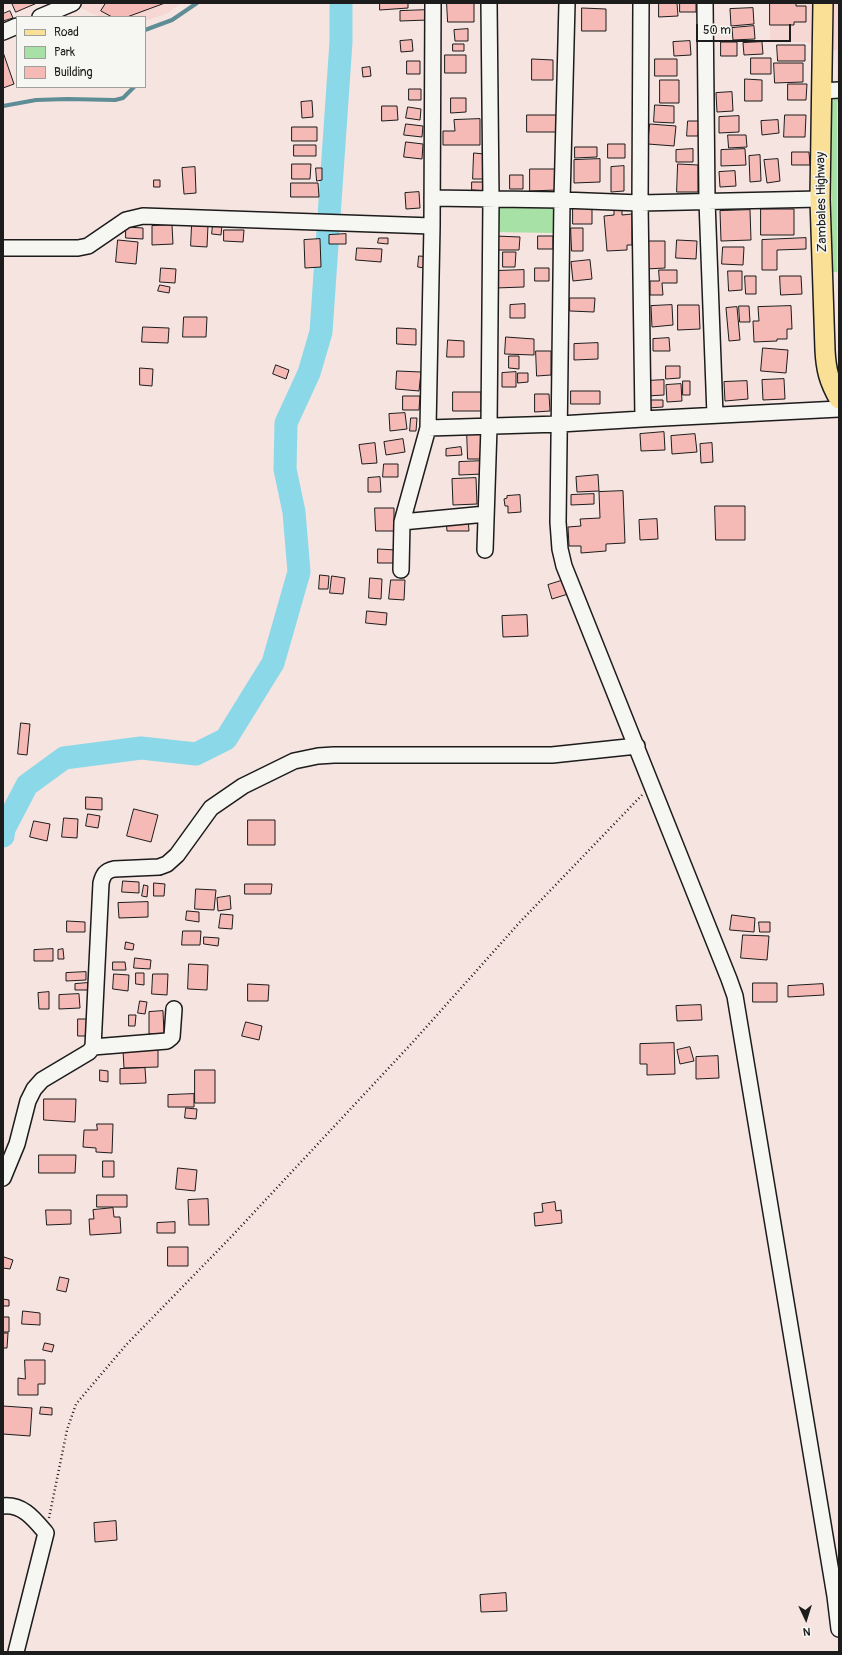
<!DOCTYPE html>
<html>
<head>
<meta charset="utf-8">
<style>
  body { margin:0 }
  #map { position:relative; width:842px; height:1655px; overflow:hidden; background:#f6e4e0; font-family:Pangolin,sans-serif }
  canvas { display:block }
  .frame { position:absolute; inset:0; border:4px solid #1c1c1c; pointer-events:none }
  .legend { position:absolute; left:16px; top:16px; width:130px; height:72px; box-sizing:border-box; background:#f6f6f2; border:1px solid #9f9f9c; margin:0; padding:5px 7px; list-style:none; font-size:12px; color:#1c1c1c }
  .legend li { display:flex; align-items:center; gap:8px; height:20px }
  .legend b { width:20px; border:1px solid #9f9f9c }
  .north { position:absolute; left:786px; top:1599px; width:40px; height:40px; -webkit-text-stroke:3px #f6f6f2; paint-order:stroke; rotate:176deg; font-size:11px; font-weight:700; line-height:16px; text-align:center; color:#1c1c1c }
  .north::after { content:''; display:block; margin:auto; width:14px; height:18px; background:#1c1c1c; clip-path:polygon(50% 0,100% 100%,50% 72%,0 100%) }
  .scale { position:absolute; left:696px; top:24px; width:95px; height:18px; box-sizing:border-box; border:2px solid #1c1c1c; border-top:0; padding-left:5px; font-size:12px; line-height:14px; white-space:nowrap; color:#1c1c1c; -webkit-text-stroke:3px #f6f6f2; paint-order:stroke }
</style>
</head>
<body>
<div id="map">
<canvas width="842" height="1655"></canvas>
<div class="frame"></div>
<ul class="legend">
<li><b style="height:5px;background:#f9e096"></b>Road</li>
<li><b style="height:11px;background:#a8e1a5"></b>Park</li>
<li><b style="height:11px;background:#f5b9b6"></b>Building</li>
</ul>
<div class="north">N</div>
<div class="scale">50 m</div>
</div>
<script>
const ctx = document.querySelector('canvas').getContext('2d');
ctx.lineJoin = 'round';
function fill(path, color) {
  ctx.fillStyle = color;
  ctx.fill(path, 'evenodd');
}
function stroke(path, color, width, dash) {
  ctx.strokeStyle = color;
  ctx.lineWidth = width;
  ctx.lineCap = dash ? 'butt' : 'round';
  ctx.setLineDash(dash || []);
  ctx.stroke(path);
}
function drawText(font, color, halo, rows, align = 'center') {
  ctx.font = font + ' Pangolin,sans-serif';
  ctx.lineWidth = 3.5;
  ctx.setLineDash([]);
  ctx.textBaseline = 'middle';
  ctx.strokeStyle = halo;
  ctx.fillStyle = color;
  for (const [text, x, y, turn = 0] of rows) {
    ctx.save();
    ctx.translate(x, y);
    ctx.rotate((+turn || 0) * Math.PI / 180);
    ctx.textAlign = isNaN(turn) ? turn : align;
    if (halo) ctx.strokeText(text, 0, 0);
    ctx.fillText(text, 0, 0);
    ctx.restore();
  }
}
const built = new Path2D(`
  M70 3H182L166 14 145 21V17H100Z
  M770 3H818V48L807 42H770Z
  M830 3H839V83H837V50H829Z
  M839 101V272H837V103Z`);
const green = new Path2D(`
  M836 97H839V101L837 103V272H831L832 101Z
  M495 204 553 205V233L495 232Z`);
const stream = new Path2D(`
  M145 30 172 20 197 3
  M3 106 36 100 67 99 115 100 123 98 134 87`);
const river = new Path2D(`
  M3 836 4 829 27 785 64 758 141 748 196 754 226 739 273 663 299 572 294 512 285 469 286 423 309 373 321 332 341 42V3`);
const building = new Path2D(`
  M12 3H37L16 12Z
  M106 3H165L127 17H112L101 11Z
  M380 3H408V8L380 10Z
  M447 3H474V22H448Z
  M659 3H677L678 16 659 17Z
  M680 3H696V12H680Z
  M770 3H796V6H806V22H794V25H770Z
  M582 8 606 9V31H582Z
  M753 8 754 24 731 26 730 9Z
  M428 10V20L400 21V11Z
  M10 11 13 18 3 21V14Z
  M754 26 755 39 733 40 732 28Z
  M468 29V41H455L454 30Z
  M412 40 413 51 401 52 400 41Z
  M690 41 691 55 674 56 673 42Z
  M721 42H737V56H721Z
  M762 42 763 54 744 55 743 43Z
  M453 44H464V51H453Z
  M777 45H805V61H778Z
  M3 52 14 84 3 88Z
  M445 55H466V73H445Z
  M751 58H771V74H751Z
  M532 59 553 60V80H532Z
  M655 59H677V76H655Z
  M407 61H420V74H407Z
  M774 63H803V82L775 83Z
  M370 67 371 76 363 77 362 68Z
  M745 79 762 80V101H745Z
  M660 80H679V103H660Z
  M788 84H807L806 100H788Z
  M409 89H421V100H409Z
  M732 92 733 111 717 112 716 93Z
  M451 98H466V112L451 113Z
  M312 101 313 117 302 118 301 102Z
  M655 105 674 106V123L654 122Z
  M382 106H397L398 120 382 121Z
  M408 107 421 109 420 120 406 118Z
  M527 115H556V132H527Z
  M785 115H806L805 137H784Z
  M739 116V132L719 133V117Z
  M480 119V145H443V131H455L454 120Z
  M778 120 779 133 762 135 761 121Z
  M688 121H699L698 136H687Z
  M406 124 423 126 422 137 404 135Z
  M650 124 676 126 674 146 648 144Z
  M292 127H317V141H292Z
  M728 135H746L747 147 729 148Z
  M406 142 423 144 422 159 404 157Z
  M608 144H625V158H608Z
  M294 145H316V156H294Z
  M575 147H597V157L575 158Z
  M693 149V162H676V150Z
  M745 149 746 165 721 166V150Z
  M792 152H809L810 165H792Z
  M474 153 484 154V179H473Z
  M760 155 761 181 750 182 749 156Z
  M600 159V182L574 183V160Z
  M778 159 780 181 767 183 764 160Z
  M292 164H311L310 179H292Z
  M678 164 698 165V192H677Z
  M624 166V191L611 192V167Z
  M195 167 196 193 184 194 182 168Z
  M316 168H322V180L317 181Z
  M530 169H556L557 190 530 191Z
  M735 171 736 186 720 187 719 172Z
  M510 175H523V189H510Z
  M154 180H160V187H154Z
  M472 182H487L486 191 472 190Z
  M291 183H318L319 197H291Z
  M419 192 420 208 406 209 405 193Z
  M573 203H592V224H573Z
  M761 209H794V235H761Z
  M622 210V215L632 214V245H627V250L607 251 604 216 614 215V211Z
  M750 210 751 240 721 241 720 211Z
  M192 224 208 225 207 247 191 246Z
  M213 224 222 225 221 235 212 234Z
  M172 225 173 244 152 245V226Z
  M126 227 143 228V239L126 238Z
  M571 228H583V251H572Z
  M224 230H244L243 242 224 241Z
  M346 234V244H329V235Z
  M495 236 520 237 519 250H494Z
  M538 236H553V249H538Z
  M379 238H388V244L378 243Z
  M806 238V249L777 250V270H762V240Z
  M320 239 321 267 305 268 304 240Z
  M118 240 138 242 136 264 116 262Z
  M677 240 697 241 696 259 676 258Z
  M646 241H665V268L646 269Z
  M723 247H744L743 265 722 264Z
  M357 248 382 249 381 262 356 260Z
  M503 252H516L515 267H503Z
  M419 256 431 257 430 269 418 267Z
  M590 260 592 279 573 281 571 262Z
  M161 268 176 269 175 283 160 282Z
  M535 268H549V281H535Z
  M524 270V287L495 288V271Z
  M659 270H677V283H662L663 295H650V281H659Z
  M728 271H742V290L729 291Z
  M745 276H756V294H746Z
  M780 276H801L802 294 781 295Z
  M160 285 170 287 169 293 158 291Z
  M570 298H595L594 312 570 311Z
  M525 304V318H510V305Z
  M672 305 673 325 652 327 651 306Z
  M678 305H699L700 329 678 330Z
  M739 306H749L750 322H740Z
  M791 306 792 329H787V339H777V341L754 342 753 321H759L758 307Z
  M737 307 740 340 729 341 726 308Z
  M184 317H207L206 337H183Z
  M143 327 169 328 168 343 142 342Z
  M397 328 416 329V345L397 344Z
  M506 337 534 339V355L505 354Z
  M669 338 670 351H653V339Z
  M448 340 464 341V357H447Z
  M598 343V359L574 360V344Z
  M763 348 788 350 786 373 761 371Z
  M536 351H551V375L537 376Z
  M509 356H519V369L509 368Z
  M276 365 289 370 286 379 273 374Z
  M666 366H680V378L666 379Z
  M140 368 153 369 152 386 140 385Z
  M397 371 421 372 419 391 396 389Z
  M516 372V387H502V373Z
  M518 373H528V382L518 383Z
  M784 379 785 399 763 400 762 380Z
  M664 380V395L647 396 646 381Z
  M683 381H690V395H683Z
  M747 381 748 399 725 401 724 382Z
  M681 384 682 401 667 402 666 385Z
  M571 391H600V404H571Z
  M453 392H481V411H453Z
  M535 394H549L550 411 535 412Z
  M403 396H420L419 410H403Z
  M648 400H663V407L648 408Z
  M405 413 407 429 390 431 389 414Z
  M411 418H417L416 431H410Z
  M467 431H484L485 459H468Z
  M664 432 665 450 641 451 640 434Z
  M695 434 697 452 672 454 671 436Z
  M403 439 405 452 386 455 384 442Z
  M375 443 377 463 362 464 359 445Z
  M712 443 713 462 701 463 700 444Z
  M461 447 462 455 446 456V449Z
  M483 461V474L459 475V462Z
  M384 464H398V477H383Z
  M598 475 599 491 577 492 576 477Z
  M380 477 381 492H368V478Z
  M476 478 477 504 453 505 452 479Z
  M623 491 625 543 606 544V551L581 553V546H569L568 527 581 526 580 519 600 518 599 492Z
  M594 494V504L571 505V495Z
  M520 495 521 512 508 513V506H505L504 499 507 498V496Z
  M715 506H745V540H716Z
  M375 508H394V531H376Z
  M468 518 469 531H447L446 519Z
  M657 519 658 539 640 540 639 520Z
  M378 549 396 550V563H378Z
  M320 575 329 576 328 589H319Z
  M332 576 345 578 343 594 330 593Z
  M370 578 382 579 381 599 369 598Z
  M391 580H405L404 600 389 599Z
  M564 580 568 594 552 599 548 585Z
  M367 611 387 613 386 625 366 623Z
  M527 615 528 636 503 637 502 616Z
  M21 723 30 724 27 755 18 754Z
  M86 797 102 798V810L86 809Z
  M134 809 158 815 151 842 127 836Z
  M88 814 100 816 98 828 86 826Z
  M64 818 78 819 77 838 62 837Z
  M248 820H275V845H248Z
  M34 821 50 824 47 841 30 837Z
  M123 881 139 882V893L122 892Z
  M154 883 165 884 164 896H154Z
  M245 884H272L271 894H245Z
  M144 885 148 886 147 897 142 896Z
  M196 889 216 890 214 910 195 909Z
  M230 896 231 909 218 911 217 898Z
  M148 902V917L119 918 118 903Z
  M187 911 199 912V922L186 920Z
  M221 914 233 915 232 929 219 928Z
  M732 915 755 918 754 932 730 930Z
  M67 921 85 922V932H67Z
  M759 922H770V932H760Z
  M183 931H201L200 945H182Z
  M743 935 769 936 767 960 741 958Z
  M204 937 219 938 218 946 204 944Z
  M126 942 134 944 133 950 125 949Z
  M53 949V961H34V950Z
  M63 949 64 959H58V950Z
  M135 958 151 960 150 969 134 968Z
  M113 962H125L126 970H113Z
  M189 964 208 965 207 990 188 989Z
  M86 972V980L66 981V973Z
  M136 973H144V985L136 984Z
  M114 974 129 975 128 991 113 989Z
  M153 974H168L167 995 152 994Z
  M88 983V990H75V984Z
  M753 983H777V1002H753Z
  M248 984 269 985 268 1001H248Z
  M823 984 824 995 788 997V986Z
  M49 992V1009H39L38 993Z
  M79 994 80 1008 59 1009V995Z
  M140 1001 147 1002 145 1014 138 1013Z
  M701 1005 702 1020 677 1021 676 1006Z
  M163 1011 164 1034H149V1012Z
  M129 1015H136L135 1026H129Z
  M78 1019H90V1036H78Z
  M246 1022 262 1026 259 1040 242 1036Z
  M674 1043 675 1074 647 1075V1064H640V1044Z
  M690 1047 694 1061 680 1064 677 1050Z
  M158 1049V1067L124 1068 123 1050Z
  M718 1056 719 1078 696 1079V1057Z
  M145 1068 146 1083 120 1084V1069Z
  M100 1070 108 1071V1082L100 1081Z
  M195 1070H215V1103H195Z
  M194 1094V1107H168V1095Z
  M44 1099H76L75 1122 44 1120Z
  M186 1108 197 1109 196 1119 185 1118Z
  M97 1124H113L112 1153 96 1152V1148L83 1147 84 1130H97Z
  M39 1155H76L75 1173H39Z
  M103 1161H114V1177H103Z
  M178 1168 197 1170 195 1191 176 1189Z
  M97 1195H127V1207H97Z
  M208 1199 209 1225H189L188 1200Z
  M555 1202 556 1211 561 1210 562 1223 535 1226 534 1213 543 1212 542 1204Z
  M113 1208 114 1217H120L121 1233 90 1235 89 1219H94L93 1210Z
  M46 1210H71V1224L47 1225Z
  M175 1222V1233H157V1223Z
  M168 1247H188V1266H168Z
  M4 1257 13 1260 10 1269 3 1268Z
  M60 1277 69 1279 66 1292 57 1290Z
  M3 1299 9 1300V1306H3Z
  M23 1311 40 1313V1325L22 1324Z
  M3 1317H9V1332H3Z
  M3 1333H8L7 1348H3Z
  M45 1343 54 1345 52 1352 43 1350Z
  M25 1360H45V1384H38V1395H18V1378L25 1379Z
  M3 1406 32 1408 30 1436 3 1434Z
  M41 1407 52 1408V1415L40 1414Z
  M116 1521 117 1540 95 1542 94 1523Z
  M506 1593 507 1611 481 1612 480 1595Z`);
const path = new Path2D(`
  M49 1518 67 1430 76 1404 126 1345 231 1237 412 1043 520 922 642 795`);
const minor = new Path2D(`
  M567 3 562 200 558 522 560 549 564 566 729 979 735 996 835 1596 839 1629
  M641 3 640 203 643 419
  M705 3 707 201 715 415
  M40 17 73 3
  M3 32 17 26
  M822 91 839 90
  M432 198 562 200 640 203 820 199
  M3 248H78L88 246 126 220 143 216 432 226
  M428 428 560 424 643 419 839 409
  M402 522 486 514
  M485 550 489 427 491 199 489 3
  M401 570 402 522 428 428 432 226 433 3
  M93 1047 167 1041 172 1037 174 1009
  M3 1178 17 1144 28 1101 34 1089 42 1080 89 1052 93 1047 101 883C103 875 105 871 114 869L159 867 167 864 177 855 211 808 243 786 294 761 318 756 334 755H552L637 746
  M3 1506C23 1504 34 1519 46 1533L16 1652`);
const major = new Path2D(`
  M823 3 820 199 825 350C826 370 829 381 839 399`);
const streetNames = [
  ["Zambales Highway",822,202,-91]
];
fill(built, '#f6d7d3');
fill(green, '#a8e1a5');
stroke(stream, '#5e8d96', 4);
stroke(river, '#8ad8e8', 23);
fill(building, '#f5b9b6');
stroke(building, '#1c1c1c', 1);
stroke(minor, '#1c1c1c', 18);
stroke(major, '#1c1c1c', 22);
stroke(path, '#1c1c1c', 2.5, [1, 3]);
stroke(minor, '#f6f6f2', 15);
stroke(major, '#f9e096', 19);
drawText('13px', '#1c1c1c', '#f6f6f2', streetNames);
</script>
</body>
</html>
